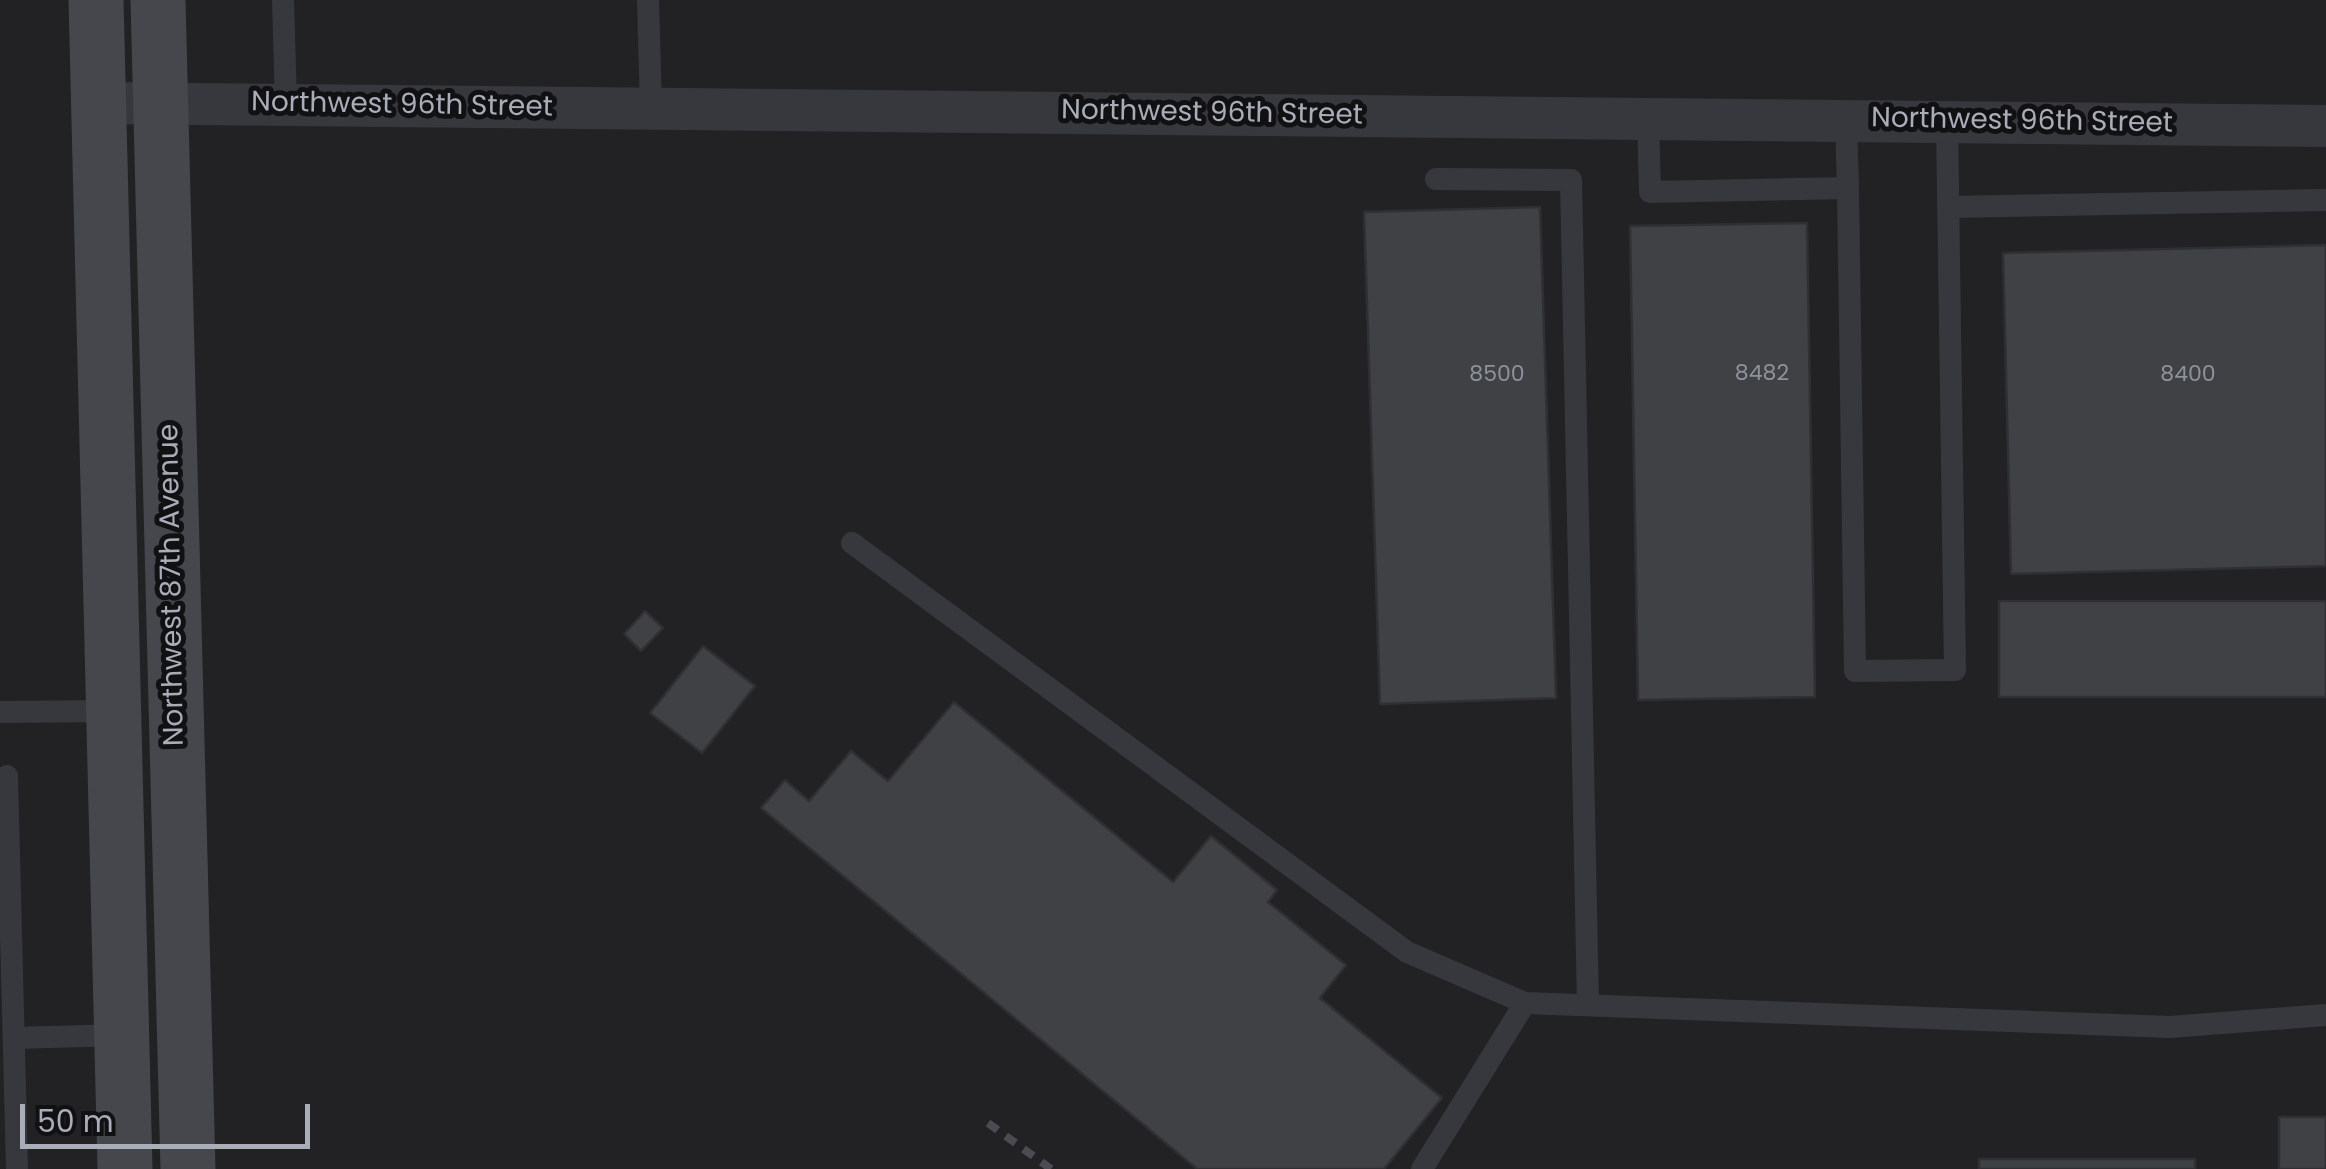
<!DOCTYPE html>
<html>
<head>
<meta charset="utf-8">
<style>
  body { margin:0 }
  #map { position:relative; width:2326px; height:1169px; overflow:hidden; background:#161618; font-family:Poppins,sans-serif }
  canvas { display:block }
  .scale { position:absolute; left:20px; top:1104px; width:290px; height:45px; box-sizing:border-box; border:5px solid #a8adb8; border-top:0; padding-left:12px; font-size:30px; line-height:35px; white-space:nowrap; color:#a8adb8; -webkit-text-stroke:8px #111113; paint-order:stroke }
</style>
</head>
<body>
<div id="map">
<canvas width="2326" height="1169"></canvas>
<div class="scale">50 m</div>
</div>
<script>
const ctx = document.querySelector('canvas').getContext('2d');
ctx.lineJoin = 'round';
function fill(path, color) {
  ctx.fillStyle = color;
  ctx.fill(path, 'evenodd');
}
function stroke(path, color, width, dash) {
  ctx.strokeStyle = color;
  ctx.lineWidth = width;
  ctx.lineCap = dash ? 'butt' : 'round';
  ctx.setLineDash(dash || []);
  ctx.stroke(path);
}
function drawText(font, color, halo, rows, align = 'center') {
  ctx.font = font + ' Poppins,sans-serif';
  ctx.lineWidth = 10;
  ctx.setLineDash([]);
  ctx.textBaseline = 'middle';
  ctx.strokeStyle = halo;
  ctx.fillStyle = color;
  for (const [text, x, y, turn = 0] of rows) {
    ctx.save();
    ctx.translate(x, y);
    ctx.rotate((+turn || 0) * Math.PI / 180);
    ctx.textAlign = isNaN(turn) ? turn : align;
    if (halo) ctx.strokeText(text, 0, 0);
    ctx.fillText(text, 0, 0);
    ctx.restore();
  }
}
const built = new Path2D(`
  M0 0H2326V1169H0Z`);
const building = new Path2D(`
  M1540 207 1556 698 1380 704 1364 212Z
  M1807 223 1815 697 1638 700 1630 226Z
  M2326 245V566L2011 574 2003 253Z
  M1999 601H2326V697H1999Z
  M645 611 663 628 641 651 624 634Z
  M703 646 755 686 702 753 650 713Z
  M954 702 1173 882 1211 836 1277 890 1268 902 1346 965 1320 998 1442 1098 1384 1169H1197L761 808 785 780 809 801 851 751 888 781Z
  M2279 1117H2326V1169H2279Z
  M1979 1159H2195V1169H1979Z`);
const service = new Path2D(`
  M283 0 286 105
  M648 0 651 109
  M1648 118 1650 192 1848 188 1846 120
  M1436 179 1571 180 1588 1005
  M1848 188 1855 671 1955 670 1947 122
  M1948 207 2326 200
  M852 543 1407 952 1525 1003 2170 1027 2326 1015
  M0 712 113 711
  M7 776 17 1169
  M14 1038 121 1035
  M1422 1169 1525 1003`);
const minor = new Path2D(`
  M99 103 2326 126`);
const secondary = new Path2D(`
  M96 0 125 1169
  M158 0 188 1169`);
const rail = new Path2D(`
  M988 1123 1051 1169`);
const numberNames = [
  ["8482",1762,374],
  ["8500",1497,375],
  ["8400",2188,375]
];
const streetNames = [
  ["Northwest 96th Street",402,106,1],
  ["Northwest 96th Street",1212,114,1],
  ["Northwest 96th Street",2022,122,1],
  ["Northwest 87th Avenue",173,585,-91]
];
fill(built, '#222225');
fill(building, '#404145');
stroke(building, '#303034', 2.5);
stroke(service, '#37383d', 22);
stroke(minor, '#37383d', 42);
stroke(secondary, '#45474d', 55);
stroke(rail, '#4a4c52', 8, [12, 10]);
drawText('22px', '#8e929b', null, numberNames);
drawText('28px', '#a8adb8', '#111113', streetNames);
</script>
</body>
</html>
